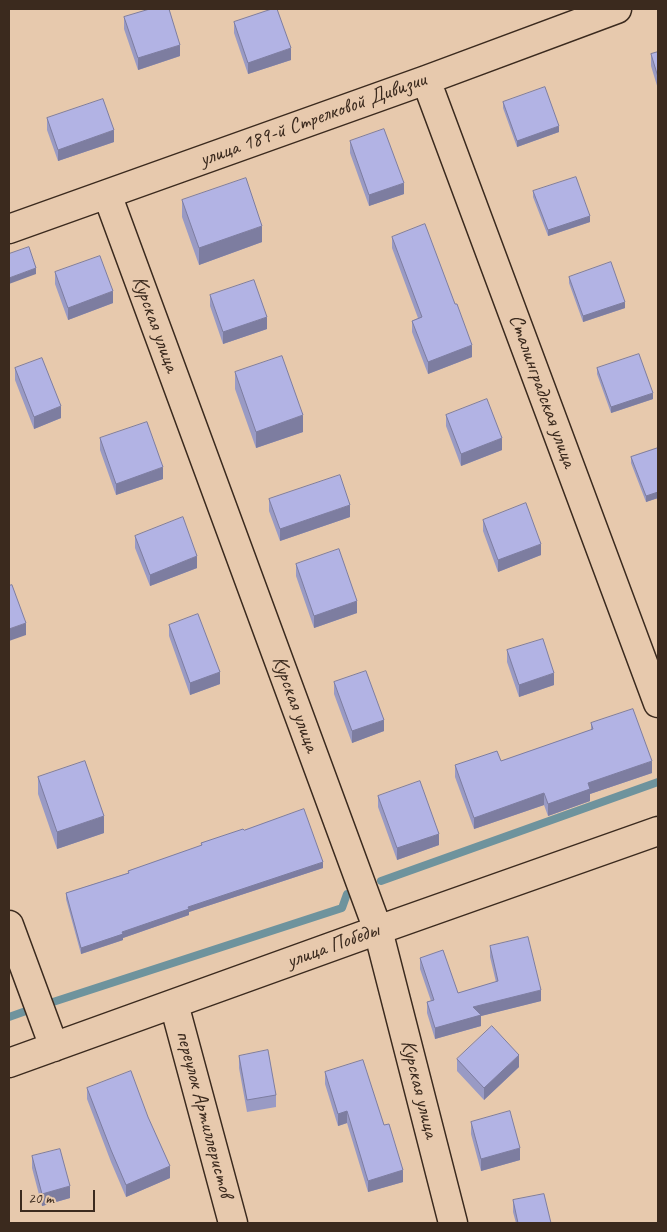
<!DOCTYPE html>
<html>
<head>
<meta charset="utf-8">
<style>
  body { margin:0 }
  #map { position:relative; width:667px; height:1232px; overflow:hidden; background:#e7c9ad; font-family:Caveat,sans-serif }
  canvas { display:block }
  .frame { position:absolute; inset:0; border:10px solid #3b2a1e; pointer-events:none }
  .scale { position:absolute; left:20px; top:1190px; width:75px; height:22px; box-sizing:border-box; border:2px solid #3b2a1e; border-top:0; padding-left:6px; font-size:15px; line-height:18px; white-space:nowrap; color:#3b2a1e; -webkit-text-stroke:4px #e7c9ad; paint-order:stroke }
</style>
</head>
<body>
<div id="map">
<canvas width="667" height="1232"></canvas>
<div class="frame"></div>
<div class="scale">20 m</div>
</div>
<script>
const ctx = document.querySelector('canvas').getContext('2d');
ctx.lineJoin = 'round';
function stroke(path, color, width, dash) {
  ctx.strokeStyle = color;
  ctx.lineWidth = width;
  ctx.lineCap = dash ? 'butt' : 'round';
  ctx.setLineDash(dash || []);
  ctx.stroke(path);
}
function fill(path, color) {
  ctx.fillStyle = color;
  ctx.fill(path, 'evenodd');
}
function drawText(font, color, halo, rows, align = 'center') {
  ctx.font = font + ' Caveat,sans-serif';
  ctx.lineWidth = 5;
  ctx.setLineDash([]);
  ctx.textBaseline = 'middle';
  ctx.strokeStyle = halo;
  ctx.fillStyle = color;
  for (const [text, x, y, turn = 0] of rows) {
    ctx.save();
    ctx.translate(x, y);
    ctx.rotate((+turn || 0) * Math.PI / 180);
    ctx.textAlign = isNaN(turn) ? turn : align;
    if (halo) ctx.strokeText(text, 0, 0);
    ctx.fillText(text, 0, 0);
    ctx.restore();
  }
}
const stream = new Path2D(`
  M381 881 658 782
  M53 1002 342 908 347 894
  M9 1017 26 1011`);
const minor = new Path2D(`
  M426 80 658 703
  M107 194 378 930 453 1223
  M9 229 426 80 617 9
  M9 925 54 1047
  M174 1004 233 1223
  M9 1063 378 930 658 831`);
const wall = new Path2D(`
  M124 17 180 56 138 70 124 29Z
  M234 22 291 60 248 74 234 33Z
  M658 52V89L651 66V54Z
  M503 102 559 132 517 147 503 108Z
  M47 118 114 142 58 161 47 130Z
  M350 141 404 194 369 206 350 153Z
  M533 191 590 222 548 236 533 197Z
  M182 200 262 242 199 265 182 217Z
  M392 237 472 357 428 374 412 332V321L418 318 392 248Z
  M55 272 113 303 68 320 55 284Z
  M569 277 625 308 583 322 569 283Z
  M210 295 267 329 223 344 210 306Z
  M15 368 61 418 34 429 15 380Z
  M597 368 653 399 611 413 597 374Z
  M235 372 303 432 256 448 235 389Z
  M446 415 502 450 461 466 446 426Z
  M100 438 163 479 116 495 100 450Z
  M658 448V498L646 502 631 463V457Z
  M269 499 350 517 280 541 269 511Z
  M483 520 541 555 498 572 483 531Z
  M135 536 197 568 150 586 135 548Z
  M296 564 357 613 314 628 296 576Z
  M169 625 220 684 190 695 169 636Z
  M507 650 554 685 519 697 507 662Z
  M334 682 384 731 352 743 334 694Z
  M591 723 652 773 590 794V801L548 816 544 805 474 829 455 777V765L501 761 591 730Z
  M38 777 104 833 57 849 38 794Z
  M378 796 439 845 397 860 378 807Z
  M244 830 323 868 189 912V915L123 938V940L81 954 66 899V893L128 873V871L201 846V843Z
  M490 946 541 1001 481 1016V1026L435 1039 427 1013V1002L431 1001 420 969V958L458 993 496 982 490 957Z
  M239 1056 276 1095V1107L247 1112 239 1068Z
  M457 1059 519 1067 484 1100 457 1071Z
  M325 1072 384 1125 403 1182 368 1192 347 1123 338 1126 325 1084Z
  M87 1088 170 1178 126 1197 111 1162 87 1099Z
  M471 1122 520 1160 481 1171 471 1134Z
  M32 1156 70 1198 42 1206 32 1168Z
  M513 1200 551 1223H516L513 1212Z`);
const shadedWall = new Path2D(`
  M180 45V56L138 70V58Z
  M291 48V60L248 74V63Z
  M559 126V132L517 147V141Z
  M114 130V142L58 161V150Z
  M404 183V194L369 206V195Z
  M590 216V222L548 236V230Z
  M262 226V242L199 265V248Z
  M36 268V274L9 284V278Z
  M113 291V303L68 320V308Z
  M625 302V308L583 322V316Z
  M267 317V329L223 344V332Z
  M472 345V357L428 374V362Z
  M653 393V399L611 413V407Z
  M61 406V418L34 429V417Z
  M303 415V432L256 448V432Z
  M502 438V450L461 466V454Z
  M163 467V479L116 495V484Z
  M658 492V498L646 502V496Z
  M350 505V517L280 541V529Z
  M541 544V555L498 572V560Z
  M197 556V568L150 586V575Z
  M357 601V613L314 628V616Z
  M26 623V635L9 641V629Z
  M220 672V684L190 695V683Z
  M554 673V685L519 697V685Z
  M384 720V731L352 743V731Z
  M652 761V773L590 794V801L548 816V804L588 783Z
  M544 793V805L474 829V818Z
  M104 816V833L57 849V832Z
  M439 834V845L397 860V848Z
  M323 862V868L189 912V915L123 938V940L81 954V948L188 907Z
  M541 990V1001L481 1016V1026L435 1039V1028L473 1007Z
  M519 1055V1067L484 1100V1088Z
  M347 1111V1123L338 1126V1114Z
  M520 1148V1160L481 1171V1159Z
  M170 1166V1178L126 1197V1185Z
  M403 1170V1182L368 1192V1181Z
  M70 1186V1198L42 1206V1194Z`);
const building = new Path2D(`
  M150 9H169L180 45 138 58 124 17Z
  M272 9H277L291 48 248 63 234 22Z
  M658 52V77L651 54Z
  M545 87 559 126 517 141 503 102Z
  M103 99 114 130 58 150 47 118Z
  M384 129 404 183 369 195 350 141Z
  M576 177 590 216 548 230 533 191Z
  M246 178 262 226 199 248 182 200Z
  M425 224 455 304H457L472 345 428 362 412 321 422 317 392 237Z
  M29 247 36 268 9 278V254Z
  M100 256 113 291 68 308 55 272Z
  M611 262 625 302 583 316 569 277Z
  M254 280 267 317 223 332 210 295Z
  M639 354 653 393 611 407 597 368Z
  M282 356 303 415 256 432 235 372Z
  M42 358 61 406 34 417 15 368Z
  M487 399 502 438 461 454 446 415Z
  M147 422 163 467 116 484 100 438Z
  M658 448V492L646 496 631 457Z
  M340 475 350 505 280 529 269 499Z
  M526 503 541 544 498 560 483 520Z
  M183 517 197 556 150 575 135 536Z
  M339 549 357 601 314 616 296 564Z
  M12 585 26 623 9 629V586Z
  M198 614 220 672 190 683 169 625Z
  M543 639 554 673 519 685 507 650Z
  M366 671 384 720 352 731 334 682Z
  M633 709 652 761 588 783 590 789 548 804 544 793 474 818 455 765 497 751 501 761 593 729 591 723Z
  M85 761 104 816 57 832 38 777Z
  M420 781 439 834 397 848 378 796Z
  M304 809 323 862 188 907 189 909 122 932 123 934 81 948 66 893 129 873 128 871 202 845 201 843 243 829 244 830Z
  M528 937 541 990 473 1007 481 1015 435 1028 427 1002 434 1000 420 958 443 950 458 993 498 981 490 946Z
  M492 1026 519 1055 484 1088 457 1059Z
  M268 1050 276 1095 247 1100 239 1056Z
  M363 1060 384 1125 389 1124 403 1170 368 1181 347 1111 338 1114 325 1072Z
  M131 1071 148 1117 170 1166 126 1185 111 1150 87 1088Z
  M510 1111 520 1148 481 1159 471 1122Z
  M60 1149 70 1186 42 1194 32 1156Z
  M544 1194 551 1223H518L513 1200Z`);
const streetNames = [
  ["улица 189-й Стрелковой Дивизии",313,120,-20],
  ["Курская улица",155,324,70],
  ["Сталинградская улица",542,391,70],
  ["Курская улица",295,704,70],
  ["улица Победы",333,946,-20],
  ["Курская улица",419,1089,76],
  ["переулок Артиллеристов",204,1114,75]
];
stroke(stream, '#6e939d', 8);
stroke(minor, '#3b2a1e', 31);
stroke(minor, '#e7c9ad', 28);
fill(wall, '#999ac4');
fill(shadedWall, '#7d7da0');
fill(building, '#b2b3e4');
stroke(building, '#7d7da0', 1);
drawText('21px', '#3b2a1e', '#e7c9ad', streetNames);
</script>
</body>
</html>
